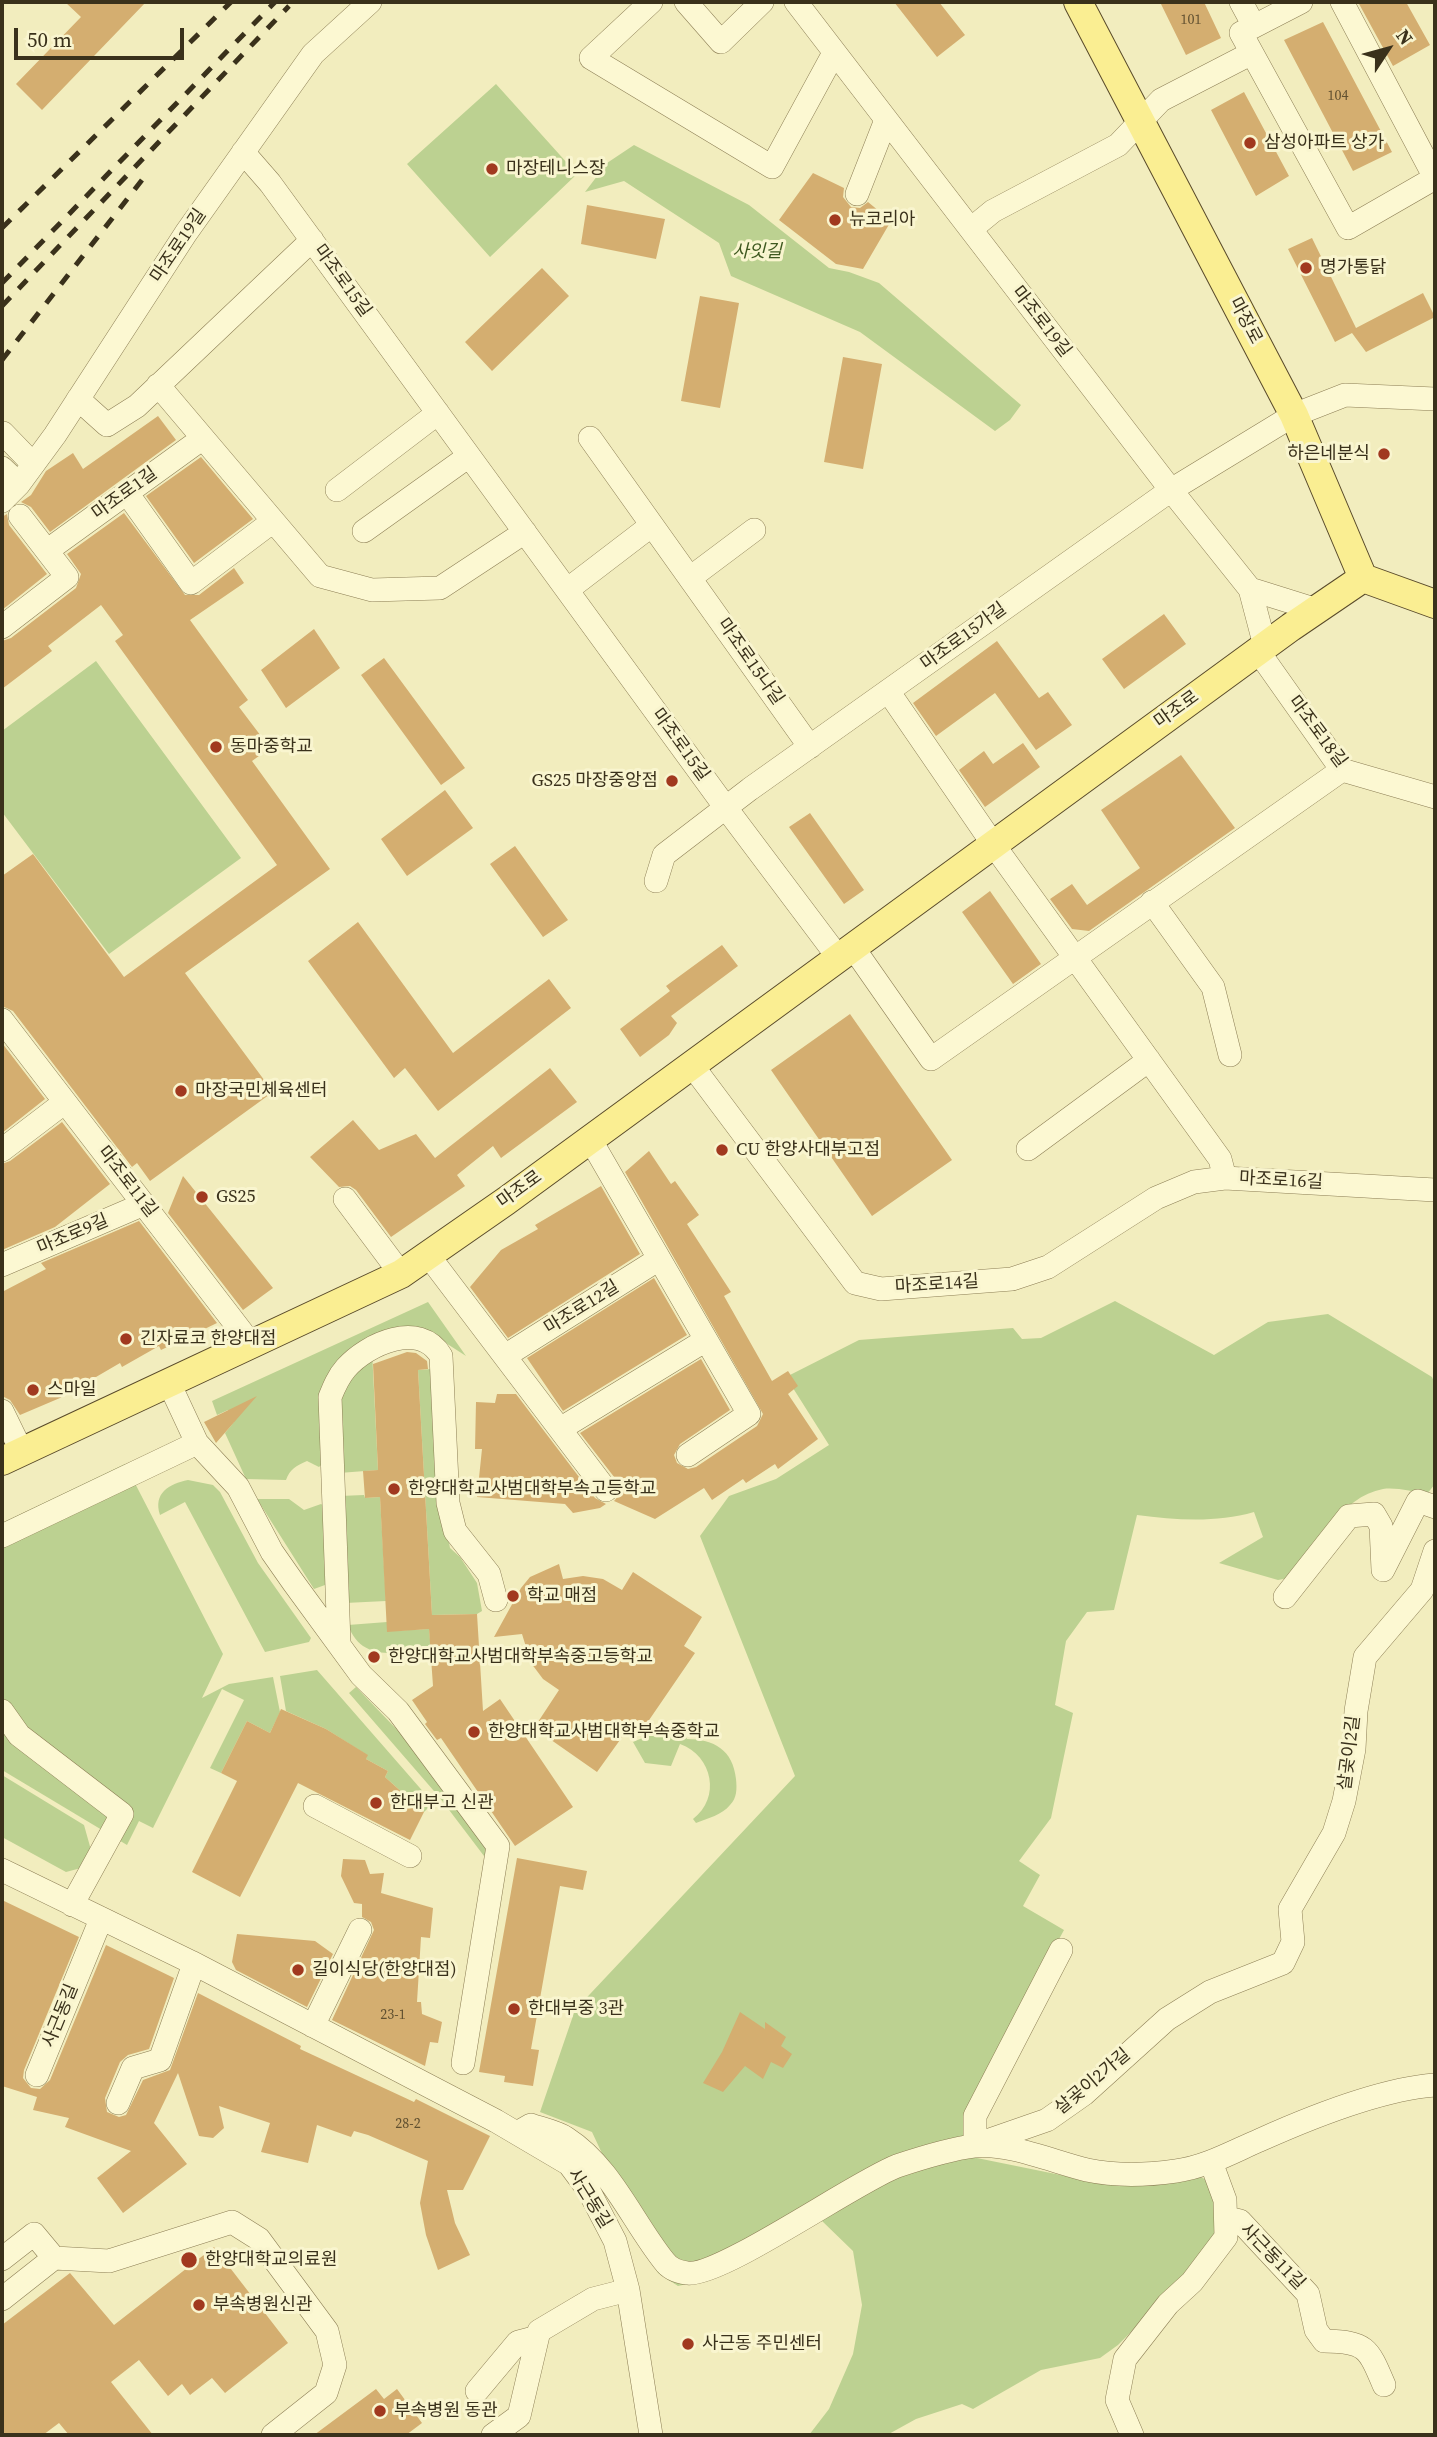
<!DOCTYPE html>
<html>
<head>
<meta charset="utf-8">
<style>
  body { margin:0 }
  #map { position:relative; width:1437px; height:2437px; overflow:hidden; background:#f2edbe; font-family:"Source Serif 4",serif }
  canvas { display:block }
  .frame { position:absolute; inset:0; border:4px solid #3a311b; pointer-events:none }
  .north { position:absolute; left:1353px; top:14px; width:70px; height:70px; -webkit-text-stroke:5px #f9f5cf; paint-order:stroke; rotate:54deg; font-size:19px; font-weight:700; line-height:28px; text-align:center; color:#3a311b }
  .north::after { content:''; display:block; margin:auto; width:24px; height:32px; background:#3a311b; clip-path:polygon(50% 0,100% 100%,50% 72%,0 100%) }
  .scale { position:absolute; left:14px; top:28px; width:170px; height:32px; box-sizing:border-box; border:4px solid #3a311b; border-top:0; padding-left:9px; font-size:21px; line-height:24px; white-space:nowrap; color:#3a311b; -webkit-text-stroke:5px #f9f5cf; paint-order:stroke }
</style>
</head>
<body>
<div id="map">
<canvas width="1437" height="2437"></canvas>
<div class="frame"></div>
<div class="north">N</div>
<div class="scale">50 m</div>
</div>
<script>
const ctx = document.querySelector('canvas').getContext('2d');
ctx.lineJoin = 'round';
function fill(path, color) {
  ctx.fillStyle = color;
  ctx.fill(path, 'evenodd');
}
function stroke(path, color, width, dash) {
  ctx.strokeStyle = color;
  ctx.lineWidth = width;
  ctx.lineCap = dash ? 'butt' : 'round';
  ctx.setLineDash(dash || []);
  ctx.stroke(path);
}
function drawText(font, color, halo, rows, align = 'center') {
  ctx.font = font + ' "Source Serif 4","Noto Sans KR",serif';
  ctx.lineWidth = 6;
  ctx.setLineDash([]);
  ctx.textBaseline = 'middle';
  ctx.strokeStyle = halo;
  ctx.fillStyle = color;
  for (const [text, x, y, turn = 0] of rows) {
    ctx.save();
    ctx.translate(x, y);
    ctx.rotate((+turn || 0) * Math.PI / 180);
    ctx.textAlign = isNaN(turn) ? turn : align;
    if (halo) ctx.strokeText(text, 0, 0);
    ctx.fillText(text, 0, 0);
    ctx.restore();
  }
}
const green = new Path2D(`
  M496 84 577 174 490 257 407 164Z
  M634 145 749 205 829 268 849 272 879 283 1021 405 1010 420 995 431 860 332 731 276 719 243 624 181 585 192 607 163Z
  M96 661 241 858 109 954 2 812V731Z
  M1115 1301 1214 1355 1268 1322 1328 1314 1432 1377 1435 1384V1484L1427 1494C1414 1492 1396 1487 1383 1489 1341 1497 1316 1545 1294 1577L1278 1580 1219 1563 1263 1537 1254 1512C1216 1523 1176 1520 1137 1515L1114 1610 1087 1612 1066 1641 1055 1705 1073 1713 1051 1818 1019 1861 1040 1875 1023 1906 1064 1930 963 2115 967 2156 1100 2183 1196 2175 1207 2180 1222 2225 1190 2273 1118 2345 1100 2358 1041 2370 973 2409 962 2404 916 2419 887 2435H809L829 2409 853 2354 862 2305 853 2251 822 2221 718 2277 678 2286 658 2273 592 2132 540 2112 575 2010 795 1776 700 1536 729 1496 776 1479 829 1445 786 1377 859 1340 1013 1328 1022 1339 1041 1338Z
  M428 1302 466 1356 438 1338 351 1356 325 1461 319 1467 307 1461C296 1466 290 1469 286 1480L246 1479 225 1433 234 1422 228 1410 217 1415 212 1401Z
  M372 1351 378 1470 339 1473 335 1398Z
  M432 1369 443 1511 450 1548 460 1557 477 1583 482 1611 477 1614 432 1615 418 1370Z
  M125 1464 223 1654 202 1698 229 1684 273 1677 280 1712 270 1733 247 1721 221 1773 210 1768 244 1700 222 1689 153 1828 139 1821 127 1845 2 1770V1523Z
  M188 1480 213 1485 220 1492 258 1563 311 1638 309 1642 265 1652 185 1502 160 1515C153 1493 169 1484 188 1480Z
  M364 1495 365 1498 380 1497 386 1601 345 1603 340 1496Z
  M257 1499H289L304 1510 321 1504 327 1508 330 1575 325 1585 314 1589Z
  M387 1622 388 1631 429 1629 431 1650C397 1652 362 1663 348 1625Z
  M317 1670 433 1803 424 1812 385 1777 388 1771 366 1759 367 1755 326 1729 286 1711 280 1676Z
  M356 1687 431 1765 491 1841 484 1856 440 1798 349 1693Z
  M680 1722 687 1739C714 1739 733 1750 736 1779 737 1789 737 1798 730 1805 722 1815 708 1818 696 1823L693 1819C721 1798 713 1756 680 1744L671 1766 645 1763 633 1742Z
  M2 1775 84 1825 91 1850 81 1868 66 1872 2 1837Z`);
const building = new Path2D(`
  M65 2H146L42 110 16 84 81 17Z
  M894 2H939L965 35 937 57Z
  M1160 2H1204L1221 38 1186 55Z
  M1358 2H1406L1430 45 1393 66Z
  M1323 22 1392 152 1353 171 1284 40Z
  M1244 92 1289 176 1256 196 1211 110Z
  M813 173 844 188 843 197 851 207 860 208 868 202 891 221 863 269 836 264 779 220Z
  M587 205 665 219 656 259 581 244Z
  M1312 238 1356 328 1423 293 1435 317 1366 352 1352 333 1335 342 1288 249Z
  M542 268 569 296 492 371 465 342Z
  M700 296 739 303 720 408 681 401Z
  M843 357 882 364 863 469 824 462Z
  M158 416 176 440 50 532 31 507 21 502 31 495 46 471 73 453 83 469Z
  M201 457 253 519 194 563 146 496Z
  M124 513 185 595H199L234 568 244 583 190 620 248 700 239 707 270 748 252 761 330 869 185 973 273 1092 150 1181 137 1163 132 1167 13 1011 2 1006V876L33 854 124 977 277 865 115 641 123 635 101 605 48 646 52 651 2 689V641L11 638 76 588 81 574 67 554Z
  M7 514 9 525 47 574 2 610V517Z
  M1164 614 1186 644 1124 689 1102 659Z
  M314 629 340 668 286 708 261 670Z
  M997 641 1039 698 1048 692 1072 725 1036 750 995 693 936 736 913 703Z
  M384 658 465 768 441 785 361 675Z
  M1023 743 1040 767 985 807 959 770 984 751 993 764Z
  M1181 755 1235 828 1089 931 1072 929 1050 899 1072 884 1087 905 1140 868 1101 810Z
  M445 790 473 828 407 876 381 839Z
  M810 813 864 890 844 904 789 827Z
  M515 846 568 920 543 937 490 864Z
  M990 891 1041 964 1013 984 962 912Z
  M358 922 453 1053 549 979 571 1008 438 1111 405 1068 394 1078 308 961Z
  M722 945 738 966 671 1016 677 1023 669 1035 640 1057 620 1029 670 991 666 986Z
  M850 1014 952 1160 872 1216 771 1070Z
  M2 1043 45 1099 2 1133Z
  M550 1068 577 1102 501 1158 493 1146 457 1175 465 1186 391 1237 356 1190 350 1186 339 1187 310 1157 353 1120 379 1150 416 1134 435 1158Z
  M62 1122 110 1184 55 1227 2 1250V1164L10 1161Z
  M649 1151 671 1184 675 1181 699 1215 687 1224 731 1292 724 1296 772 1381 788 1371 798 1386 788 1394 818 1439 778 1469 775 1464 746 1483 743 1479 712 1500 704 1488 655 1519 614 1501 619 1495 618 1482 580 1433 701 1359 730 1410 680 1444 674 1455 677 1463 688 1469 696 1467 757 1426 763 1414 625 1172Z
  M183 1176 273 1288 243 1310 168 1213Z
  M601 1186 640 1254 508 1338 470 1287 501 1250 538 1229 535 1225Z
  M139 1221 217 1323 161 1350 159 1346 122 1367 120 1363 60 1398 20 1415 10 1400 2 1396V1292L46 1269 41 1263Z
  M654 1278 687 1335 563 1411 527 1358Z
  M407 1352 416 1353 427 1361 428 1369 418 1370 432 1615 477 1614 483 1711 500 1699 573 1807 515 1846 441 1738 437 1740 425 1724 427 1722 412 1700 433 1686 429 1629 387 1632 380 1497 365 1498 363 1471 378 1470 373 1364Z
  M497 1394H516L595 1498 606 1504 600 1508 573 1513 565 1504 477 1497 482 1449H475L476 1402 495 1403Z
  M257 1396 216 1443 204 1422Z
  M559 1564 563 1579 583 1576 603 1579 622 1590 633 1572 702 1617 684 1646 695 1653 645 1726 635 1719 597 1772 534 1728 559 1690 543 1679 531 1663 522 1634 494 1637 521 1588 530 1577Z
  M281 1709 326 1729 368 1755 366 1759 388 1771 385 1777 424 1812 410 1840 298 1783 240 1897 192 1872 237 1781 221 1773 247 1721 270 1733Z
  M517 1858 587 1871 583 1890 560 1886 531 2049 539 2050 533 2086 504 2082 505 2076 479 2072Z
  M343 1859 365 1860 370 1874 384 1873 381 1893 433 1908 430 1938 421 1937 417 2002H421L422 2014 442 2022 438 2043 430 2042 425 2066 332 2020 374 1930 371 1922 362 1917V1904L354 1903 341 1876Z
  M2 1900 79 1937 24 2070 23 2078 31 2088 40 2089 50 2080 106 1945 174 1978 149 2049 128 2055 120 2062 105 2098 107 2112 119 2117 126 2115 143 2080 170 2070 198 1993 301 2046 300 2049 414 2102 416 2099 490 2136 463 2190H447L455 2223 470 2255 438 2270 426 2235 420 2203 428 2161 368 2135 354 2131 351 2137 317 2125 308 2163 261 2152 270 2123 219 2106 224 2128 213 2138 199 2136 178 2073 154 2123 187 2164 123 2213 97 2178 131 2151 65 2127 69 2118 33 2110 37 2097 2 2086Z
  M237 1934 315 1941 333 1954 307 2007 236 1970 232 1962Z
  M740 2012 765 2029V2022L786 2037 781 2046 792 2054 783 2068 771 2062 763 2079 745 2066 723 2092 703 2083 722 2052Z
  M214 2247 288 2343 225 2393 212 2378 190 2395 182 2384 168 2396 139 2360 111 2382 153 2435H69L59 2423 43 2435H2V2325L70 2273 114 2325Z
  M376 2389 384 2399 397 2389 422 2423 406 2435H314Z`);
const minor = new Path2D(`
  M651 2 591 58 772 167 834 53
  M686 2 721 42 762 2
  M796 2 1171 490 1250 589 1265 646
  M1241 2 1254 26
  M1301 2 1241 33 1348 228 1435 178 1342 2
  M243 152 270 183 726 808 838 957
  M857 194 886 120
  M971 229 993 211 1118 145 1161 100 1252 53
  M158 385 320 576 372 590 440 588 525 532
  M78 399 107 425 137 406 312 240
  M3 433 33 464
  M590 438 810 747
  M2 468 19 484
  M337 490 438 413
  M127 493 191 583 272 522
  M2 501 19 484 55 435 186 233 313 54 370 2
  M364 531 469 456
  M48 550 203 438
  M690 578 754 530
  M1250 589 1317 610
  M567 590 652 525
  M2 627 67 577 20 516
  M1258 651 1342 770 1435 797
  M888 691 993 844 1220 1159 1225 1178
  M656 881 664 855 750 789 1171 490 1294 415 1345 395 1435 399
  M1152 902 1213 987 1230 1055
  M852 946 931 1059 1342 770
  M2 1020 251 1344
  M691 1064 855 1283 881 1289 1012 1279 1048 1267 1156 1198 1194 1182 1225 1178 1435 1190
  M590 1139 749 1414 688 1455
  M1028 1149 1149 1060
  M2 1150 65 1102
  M345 1199 401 1274
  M428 1255 606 1490
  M2 1265 144 1204
  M505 1356 659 1259
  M169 1383 197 1443 238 1487 272 1552 293 1582 361 1675 398 1711 498 1846 463 2063
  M2 1411 22 1452
  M560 1429 706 1340
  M2 1536 197 1443
  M1285 1597 1349 1516 1374 1514 1381 1526 1383 1570 1418 1501 1435 1507
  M339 1643 330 1397C334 1387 338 1377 346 1368 367 1344 420 1320 441 1356L448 1503 455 1531 489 1574 496 1600
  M2 1711 19 1735 122 1814 72 1905
  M315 1806 410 1856
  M2 1870 191 1962 496 2121 569 2164 589 2191 615 2241 628 2290 651 2435
  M1061 1950 975 2116V2145L1047 2120 1084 2094 1167 2019 1210 1992 1283 1963 1293 1942 1290 1909 1334 1833 1344 1801 1354 1749 1356 1711 1365 1657 1422 1590 1435 1551
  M313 2026 360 1930
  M37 2075 101 1919
  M118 2103 133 2068 160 2060 194 1964
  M517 2133 531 2125C542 2129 557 2132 566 2138 611 2167 632 2221 664 2261 669 2268 678 2272 687 2273 719 2278 855 2182 897 2166 921 2158 949 2149 974 2146 1007 2142 1054 2162 1087 2170 1115 2176 1148 2175 1176 2171 1206 2167 1232 2152 1260 2140 1309 2118 1382 2089 1435 2085
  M1227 2218 1240 2221 1308 2294 1316 2330 1324 2341C1366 2342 1368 2347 1384 2385
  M54 2258 109 2261 232 2222 259 2239 327 2331 335 2365 326 2393 273 2435
  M2 2259 34 2234 54 2258 2 2299
  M477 2391 518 2342 537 2337
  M493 2435 519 2416 539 2331 593 2299 628 2290
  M1132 2435 1117 2400 1125 2359 1168 2304 1192 2282 1226 2237 1225 2200 1211 2162`);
const major = new Path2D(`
  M1078 2 1294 415 1363 578 1435 604
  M2 1461 401 1274 506 1201 1291 627 1363 578`);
const rail = new Path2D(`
  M2 228 231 2
  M2 283 275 2
  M2 306 289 6
  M2 360 149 171`);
const markers = [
  [1250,143,7,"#a1391f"],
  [492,169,7,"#a1391f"],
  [835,220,7,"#a1391f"],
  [1306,268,7,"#a1391f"],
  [1384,454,7,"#a1391f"],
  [216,747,7,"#a1391f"],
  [672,781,7,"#a1391f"],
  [181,1091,7,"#a1391f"],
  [722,1150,7,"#a1391f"],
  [202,1197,7,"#a1391f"],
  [126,1339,7,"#a1391f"],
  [33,1390,7,"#a1391f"],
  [394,1489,7,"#a1391f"],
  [513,1596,7,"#a1391f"],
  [374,1657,7,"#a1391f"],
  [474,1732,7,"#a1391f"],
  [376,1803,7,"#a1391f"],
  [298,1970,7,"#a1391f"],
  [514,2009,7,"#a1391f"],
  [189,2260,9,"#a1391f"],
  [199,2305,7,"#a1391f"],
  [688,2344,7,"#a1391f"],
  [380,2411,7,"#a1391f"]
];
const numberNames = [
  ["101",1191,20],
  ["104",1338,96],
  ["23-1",393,2015],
  ["28-2",408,2124]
];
const poiNames = [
  ["삼성아파트 상가",1264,143],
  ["마장테니스장",506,169],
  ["뉴코리아",849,220],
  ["명가통닭",1320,268],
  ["하은네분식",1370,454,"right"],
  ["동마중학교",230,747],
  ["GS25 마장중앙점",658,781,"right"],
  ["마장국민체육센터",195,1091],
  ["CU 한양사대부고점",736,1150],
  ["GS25",216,1197],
  ["긴자료코 한양대점",140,1339],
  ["스마일",47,1390],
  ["한양대학교사범대학부속고등학교",408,1489],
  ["학교 매점",527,1596],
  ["한양대학교사범대학부속중고등학교",388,1657],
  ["한양대학교사범대학부속중학교",488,1732],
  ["한대부고 신관",390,1803],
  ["길이식당(한양대점)",312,1970],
  ["한대부중 3관",528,2009],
  ["한양대학교의료원",205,2260],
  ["부속병원신관",213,2305],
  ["사근동 주민센터",702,2344],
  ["부속병원 동관",394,2411]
];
const streetNames = [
  ["마조로19길",179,246,-56],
  ["마조로15길",342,281,54],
  ["마장로",1245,321,62],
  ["마조로19길",1041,322,52],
  ["마조로1길",125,494,-36],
  ["마조로15가길",964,637,-36],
  ["마조로15나길",750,662,55],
  ["마조로",1177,710,-36],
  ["마조로18길",1317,732,53],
  ["마조로15길",680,745,54],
  ["마조로16길",1281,1181,3],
  ["마조로11길",127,1182,52],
  ["마조로",520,1190,-36],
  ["마조로9길",73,1235,-23],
  ["마조로14길",937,1285,-4],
  ["마조로12길",582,1308,-32],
  ["살곶이2길",1350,1753,-83],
  ["사근동길",61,2016,-68],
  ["살곶이2가길",1093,2082,-40],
  ["사근동길",589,2199,58],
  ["사근동11길",1272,2257,46]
];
const parkNames = [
  ["사잇길",757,252]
];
fill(green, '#bcd191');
fill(building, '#d4ae70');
stroke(minor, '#8c7e55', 24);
stroke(major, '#594a2a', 30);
stroke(minor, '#fcf8d2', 23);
stroke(major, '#faee92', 28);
stroke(rail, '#3a311b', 5, [12, 12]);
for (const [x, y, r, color] of markers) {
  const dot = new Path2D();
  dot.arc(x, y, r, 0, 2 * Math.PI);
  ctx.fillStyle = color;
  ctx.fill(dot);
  stroke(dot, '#f9f5cf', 2.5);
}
drawText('14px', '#605030', null, numberNames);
drawText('18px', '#3a311b', '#f9f5cf', poiNames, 'left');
drawText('18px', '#3a311b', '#f9f5cf', streetNames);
drawText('italic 18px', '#3f5920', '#f9f5cf', parkNames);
</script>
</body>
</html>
